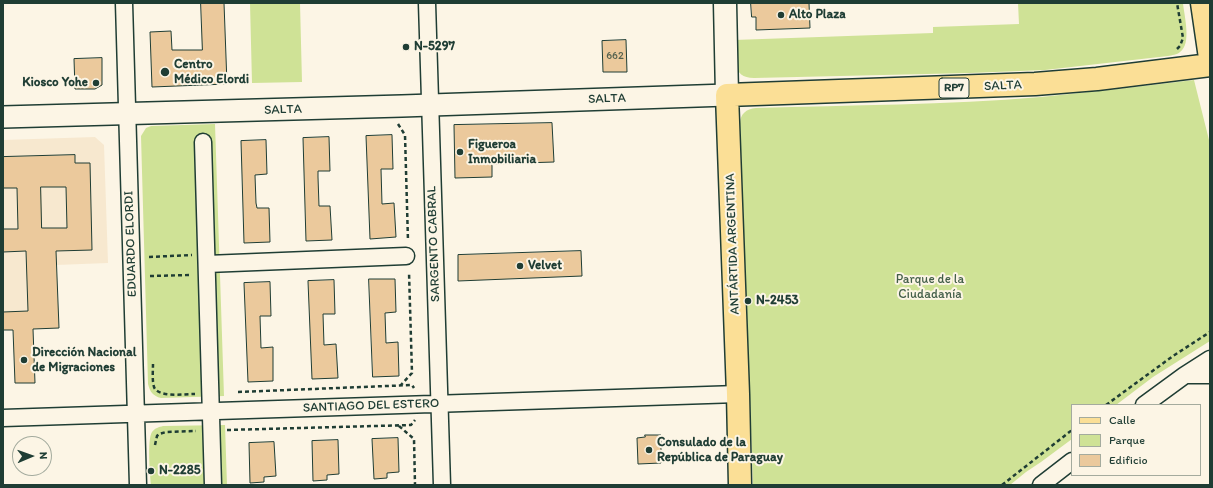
<!DOCTYPE html>
<html>
<head>
<meta charset="utf-8">
<style>
  body { margin:0 }
  #map { position:relative; width:1213px; height:488px; overflow:hidden; background:#fcf5e5; font-family:Itim,sans-serif }
  canvas { display:block }
  .frame { position:absolute; inset:0; border:4px solid #1f3d34; pointer-events:none }
  .legend { position:absolute; left:1071px; top:404px; width:130px; height:72px; box-sizing:border-box; background:#fcf5e5; border:1px solid #a4ab9e; margin:0; padding:5px 7px; list-style:none; font-size:12px; color:#1f3d34 }
  .legend li { display:flex; align-items:center; gap:8px; height:20px }
  .legend b { width:20px; border:1px solid #a4ab9e }
  .north { position:absolute; left:12px; top:436px; width:40px; height:40px; box-sizing:border-box; background:#fcf5e5; border:1px solid #a4ab9e; border-radius:50%; rotate:88deg; font-size:11px; font-weight:700; line-height:16px; text-align:center; color:#1f3d34 }
  .north::after { content:''; display:block; margin:auto; width:14px; height:18px; background:#1f3d34; clip-path:polygon(50% 0,100% 100%,50% 72%,0 100%) }
</style>
</head>
<body>
<div id="map">
<canvas width="1213" height="488"></canvas>
<div class="frame"></div>
<ul class="legend">
<li><b style="height:5px;background:#fbdf96"></b>Calle</li>
<li><b style="height:11px;background:#cfe296"></b>Parque</li>
<li><b style="height:11px;background:#ebc99c"></b>Edificio</li>
</ul>
<div class="north">N</div>
</div>
<script>
const ctx = document.querySelector('canvas').getContext('2d');
ctx.lineJoin = 'round';
function fill(path, color) {
  ctx.fillStyle = color;
  ctx.fill(path, 'evenodd');
}
function stroke(path, color, width, dash) {
  ctx.strokeStyle = color;
  ctx.lineWidth = width;
  ctx.lineCap = dash ? 'butt' : 'round';
  ctx.setLineDash(dash || []);
  ctx.stroke(path);
}
function drawText(font, color, halo, rows, align = 'center') {
  ctx.font = font + ' Itim,sans-serif';
  ctx.lineWidth = 4;
  ctx.setLineDash([]);
  ctx.textBaseline = 'middle';
  ctx.strokeStyle = halo;
  ctx.fillStyle = color;
  for (const [text, x, y, turn = 0] of rows) {
    ctx.save();
    ctx.translate(x, y);
    ctx.rotate((+turn || 0) * Math.PI / 180);
    ctx.textAlign = isNaN(turn) ? turn : align;
    if (halo) ctx.strokeText(text, 0, 0);
    ctx.fillText(text, 0, 0);
    ctx.restore();
  }
}
const built = new Path2D(`
  M95 137 104 145 108 263 56 265 59 328 3 330V140Z`);
const green = new Path2D(`
  M250 3H300L302 82 252 83Z
  M1018 3H1183C1184 15 1192 44 1180 52 1177 55 1172 55 1168 56L1045 70 970 73 754 78C731 78 735 57 734 40L933 33V27L1019 24Z
  M1194 80 1210 144V341L1153 377 1116 405H1072V439L1041 462 1026 472 1010 485H753L740 124C740 114 746 109 756 108 851 105 946 105 1041 97 1092 92 1143 86 1194 80Z
  M215 124 224 396 161 398C153 396 150 392 148 384L141 136 146 128 151 126Z
  M225 425 227 485H151C150 474 147 440 152 432 155 428 159 427 163 426Z`);
const building = new Path2D(`
  M201 3H224L227 84 152 87 150 32 171 31 172 50H202Z
  M751 3H809L810 28 756 30V17H752Z
  M626 40 627 72H603L602 41Z
  M102 58V85L95 89H75L74 59Z
  M552 123 554 162 492 164V177L455 178 454 125Z
  M392 135 393 169H381L382 204 394 203 396 237 370 239 366 136Z
  M329 137 330 171H318V177L319 206H330L332 240 306 241 303 138Z
  M266 140 267 174 255 175 256 203 257 208H269L270 242 244 243 241 141Z
  M75 155V163H90L92 250 56 251 59 328 33 329 35 383H15L13 330H3V312L28 311 26 251 3 252V229H18L17 188H3V157ZM41 187H66L67 228H42Z
  M581 251 582 276 458 281V255Z
  M369 279H395L396 312 385 313 386 343 398 342 399 376 373 377Z
  M334 280 335 314H323L324 345 336 344 338 378 312 379 308 281Z
  M270 282 271 316H260L261 348 273 347V381L248 382 244 283Z
  M645 435H661V463L638 464 637 438 645 437Z
  M398 438 399 472 387 473V478L374 479 372 439Z
  M338 440 339 474 327 475V480L313 481 312 441Z
  M274 442 276 476 264 477V482L250 483 249 443Z`);
const path = new Path2D(`
  M1177 49 1180 46 1183 38 1177 3
  M398 124 405 135 408 241
  M149 257 192 255
  M150 276 190 275
  M153 364C153 371 152 380 154 387 158 398 185 394 195 394
  M400 386 412 373 409 272
  M238 392 412 385 414 388
  M1106 405 1173 356 1210 332
  M399 426 414 439 415 485
  M227 430 411 425 415 420
  M155 445 157 436 159 434 166 432 196 431
  M1002 485 1072 430`);
const minor = new Path2D(`
  M124 3 138 485
  M427 3 442 485
  M203 142 213 485
  M207 264 406 256
  M1185 375H1210
  M1144 405 1185 375 1210 359
  M3 418 738 394
  M1041 485 1072 461`);
const tertiary = new Path2D(`
  M3 117 402 106 727 95`);
const secondary = new Path2D(`
  M725 3 727 95`);
const primary = new Path2D(`
  M1202 3 1210 58
  M740 485 738 394 727 95 1035 84 1097 79 1210 65`);
const markers = [
  [781,15,4,"#1f3d34"],
  [406,47,4,"#1f3d34"],
  [165,72,5,"#1f3d34"],
  [96,83,4,"#1f3d34"],
  [460,152,4,"#1f3d34"],
  [520,266,4,"#1f3d34"],
  [748,301,4,"#1f3d34"],
  [24,360,4,"#1f3d34"],
  [649,450,4,"#1f3d34"],
  [151,471,4,"#1f3d34"]
];
const numberNames = [
  ["662",615,56]
];
const shields = [
  [954,88,30]
];
const shieldNames = [
  ["RP7",954,88]
];
const poiNames = [
  ["Alto Plaza",789,15],
  ["N-5297",414,47],
  ["Centro",174,65],
  ["Médico Elordi",174,80],
  ["Kiosco Yohe",88,83,"right"],
  ["Figueroa",468,145],
  ["Inmobiliaria",468,160],
  ["Velvet",528,266],
  ["N-2453",756,301],
  ["Dirección Nacional",32,353],
  ["de Migraciones",32,368],
  ["Consulado de la",657,443],
  ["República de Paraguay",657,458],
  ["N-2285",159,471]
];
const streetNames = [
  ["SALTA",1003,86,-3],
  ["SALTA",607,99,-2],
  ["SALTA",283,110,-2],
  ["EDUARDO ELORDI",131,244,-92],
  ["SARGENTO CABRAL",434,244,-92],
  ["ANTÁRTIDA ARGENTINA",733,244,-92],
  ["SANTIAGO DEL ESTERO",371,406,-2]
];
const parkNames = [
  ["Parque de la",930,280],
  ["Ciudadanía",930,295]
];
fill(built, '#f7e8cf');
fill(green, '#cfe296');
fill(building, '#ebc99c');
stroke(building, '#1f3d34', 1);
stroke(minor, '#1f3d34', 19);
stroke(tertiary, '#1f3d34', 24);
stroke(secondary, '#1f3d34', 25);
stroke(primary, '#1f3d34', 25);
stroke(path, '#1f3d34', 2.5, [4, 3]);
stroke(minor, '#fcf5e5', 16);
stroke(tertiary, '#fcf5e5', 21);
stroke(secondary, '#fcf5e5', 22);
stroke(primary, '#fbdf96', 22);
for (const [x, y, r, color] of markers) {
  const dot = new Path2D();
  dot.arc(x, y, r, 0, 2 * Math.PI);
  ctx.fillStyle = color;
  ctx.fill(dot);
  stroke(dot, '#fcf5e5', 1.5);
}
drawText('11px', '#52604e', null, numberNames);
for (const [x, y, w] of shields) {
  const box = new Path2D();
  box.roundRect(x - w / 2, y - 10, w, 20, 3);
  ctx.fillStyle = '#fcf5e5';
  ctx.fill(box);
  stroke(box, '#1f3d34', 1);
}
drawText('bold 12px', '#1f3d34', null, shieldNames);
drawText('bold 13px', '#1f3d34', '#fcf5e5', poiNames, 'left');
drawText('13px', '#1f3d34', '#fcf5e5', streetNames);
drawText('13px', '#425e48', '#fcf5e5', parkNames);
</script>
</body>
</html>
